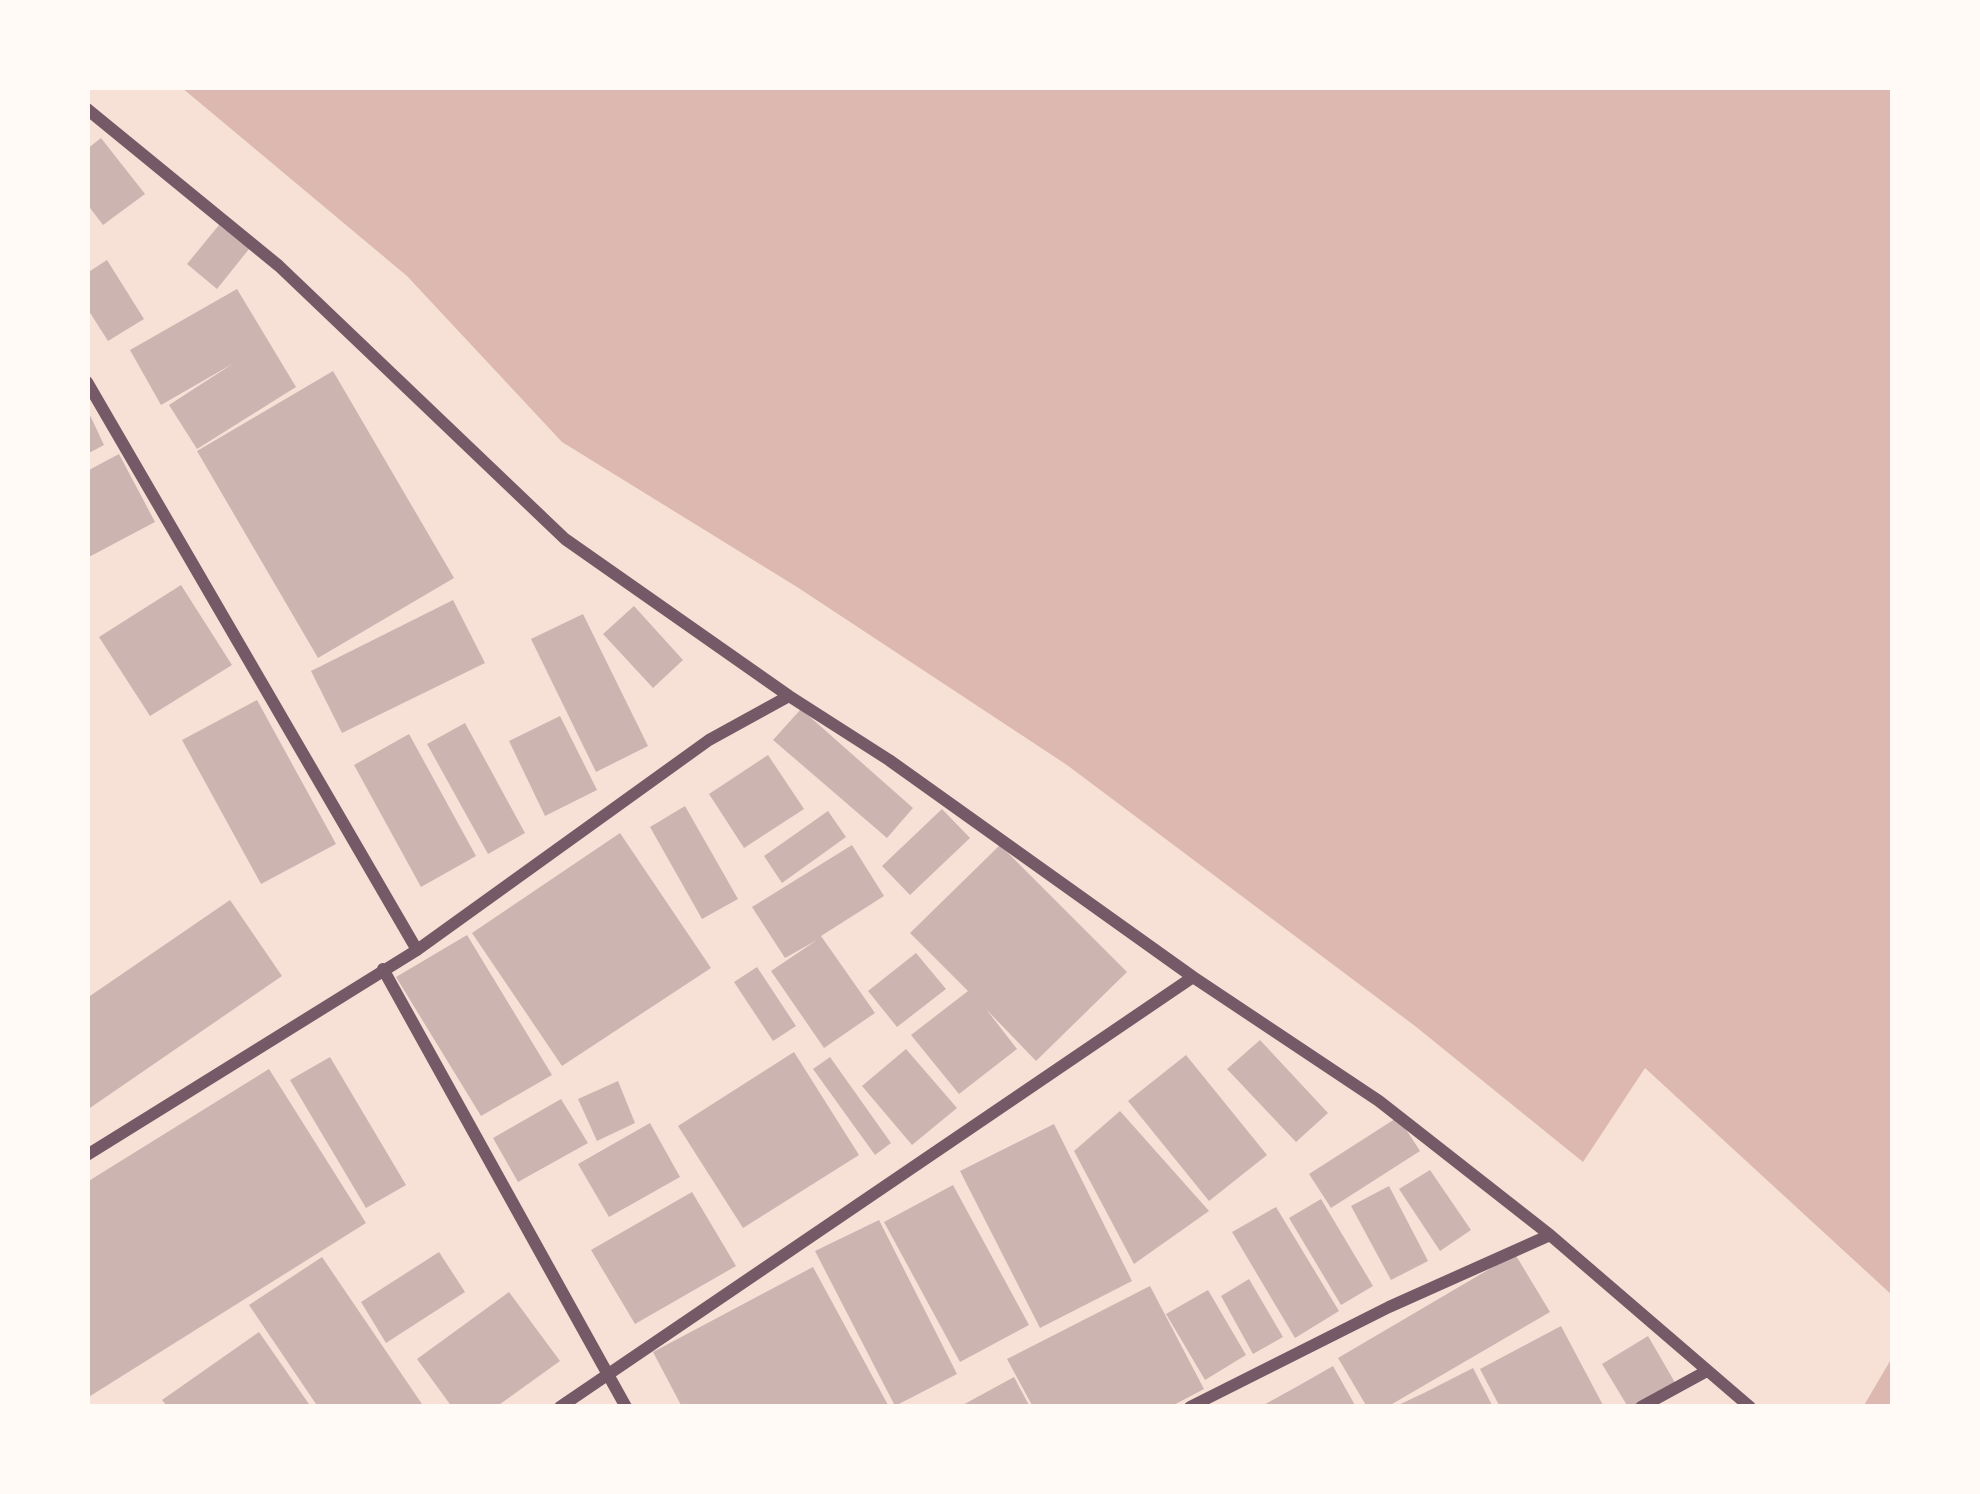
<!DOCTYPE html>
<html>
<head>
<meta charset="utf-8">
<style>
  body { margin:0 }
  #map { position:relative; width:1980px; height:1494px; overflow:hidden; background:#f7e1d7; font-family:Quicksand,sans-serif }
  canvas { display:block }
  .frame { position:absolute; inset:0; border:90px solid #fffaf5; pointer-events:none }
</style>
</head>
<body>
<div id="map">
<canvas width="1980" height="1494"></canvas>
<div class="frame"></div>
</div>
<script>
const ctx = document.querySelector('canvas').getContext('2d');
ctx.lineJoin = 'round';
function fill(path, color) {
  ctx.fillStyle = color;
  ctx.fill(path, 'evenodd');
}
function stroke(path, color, width, dash) {
  ctx.strokeStyle = color;
  ctx.lineWidth = width;
  ctx.lineCap = dash ? 'butt' : 'round';
  ctx.setLineDash(dash || []);
  ctx.stroke(path);
}
const water = new Path2D(`
  M181 87H1893V1296L1645 1068 1583 1162 1415 1026 1067 765 797 587 562 442 407 276Z
  M1893 1356V1407H1863Z`);
const building = new Path2D(`
  M101 138 145 194 103 225 87 204V149Z
  M219 225 249 249 217 289 187 264Z
  M107 260 144 319 108 341 87 308V273Z
  M237 289 296 387 197 449 169 405 234 363 161 405 130 350Z
  M333 371 454 578 318 658 197 451Z
  M87 409 104 445 87 454Z
  M119 454 155 522 87 558V471Z
  M181 585 232 665 150 716 99 637Z
  M453 600 485 663 342 733 311 671Z
  M634 606 683 660 653 688 603 634Z
  M583 614 648 746 596 772 531 639Z
  M257 700 336 844 261 884 182 740Z
  M801 709 913 808 887 838 773 740Z
  M560 716 597 790 545 816 509 741Z
  M465 723 525 833 488 854 427 744Z
  M409 734 476 856 421 887 354 765Z
  M768 755 804 809 744 848 709 794Z
  M685 806 738 899 702 919 650 827Z
  M942 809 970 838 910 895 882 866Z
  M828 811 846 837 782 883 764 856Z
  M620 833 711 968 562 1066 472 933Z
  M852 845 884 896 821 936 875 1013 824 1048 771 971 817 940 785 958 752 907Z
  M1000 845 1127 972 1036 1061 986 1009 1017 1049 959 1094 911 1035 968 991 910 933Z
  M230 900 282 976 87 1110V998Z
  M467 935 552 1075 481 1116 396 977Z
  M916 953 946 989 897 1027 868 991Z
  M757 967 796 1026 773 1041 734 982Z
  M1260 1040 1328 1113 1296 1142 1227 1069Z
  M906 1049 957 1108 912 1145 862 1086Z
  M794 1052 859 1155 743 1228 678 1126Z
  M1186 1055 1267 1155 1209 1201 1128 1101Z
  M330 1057 406 1185 366 1208 290 1080Z
  M830 1057 891 1143 875 1155 813 1069Z
  M269 1069 366 1223 87 1398V1182Z
  M618 1081 635 1123 597 1141 578 1099Z
  M561 1099 588 1143 518 1182 493 1138Z
  M1120 1111 1209 1211 1134 1264 1074 1151Z
  M1398 1117 1420 1151 1331 1208 1309 1174Z
  M650 1123 680 1177 609 1217 578 1164Z
  M1054 1124 1132 1281 1040 1328 960 1171Z
  M1430 1170 1471 1230 1440 1251 1399 1189Z
  M953 1185 1029 1325 960 1362 884 1222Z
  M1389 1186 1428 1261 1391 1280 1351 1206Z
  M692 1192 736 1266 635 1324 591 1250Z
  M1321 1199 1373 1286 1341 1305 1289 1218Z
  M1276 1207 1339 1311 1295 1338 1232 1232Z
  M879 1220 957 1374 895 1406 815 1251Z
  M439 1252 465 1292 386 1343 361 1302Z
  M1515 1254 1550 1312 1387 1407H1367L1338 1358Z
  M322 1257 424 1407H318L249 1305Z
  M813 1267 888 1405 682 1407 653 1352Z
  M1249 1279 1283 1337 1253 1354 1221 1296Z
  M1150 1286 1204 1389 1170 1407H1033L1007 1359Z
  M1208 1290 1246 1355 1205 1380 1166 1314Z
  M509 1292 560 1361 496 1407H452L417 1359Z
  M1561 1326 1604 1407H1500L1480 1369Z
  M259 1332 311 1407H168L162 1400Z
  M1648 1336 1677 1386 1640 1407H1628L1602 1364Z
  M1333 1366 1356 1407H1260L1298 1386Z
  M1473 1368 1493 1407H1394L1424 1393Z
  M1014 1377 1030 1407H959Z`);
const minor = new Path2D(`
  M87 109 279 266 565 539 789 696 889 760 1193 977 1379 1101 1550 1235 1750 1407
  M87 382 417 950
  M383 969 626 1407
  M87 1155 417 950 709 740 789 696
  M560 1407 1193 977
  M1190 1407 1389 1307 1550 1235
  M1641 1407 1705 1372`);
fill(water, '#dcb8b0');
fill(building, '#ccb4b1');
stroke(minor, '#755966', 12);
</script>
</body>
</html>
